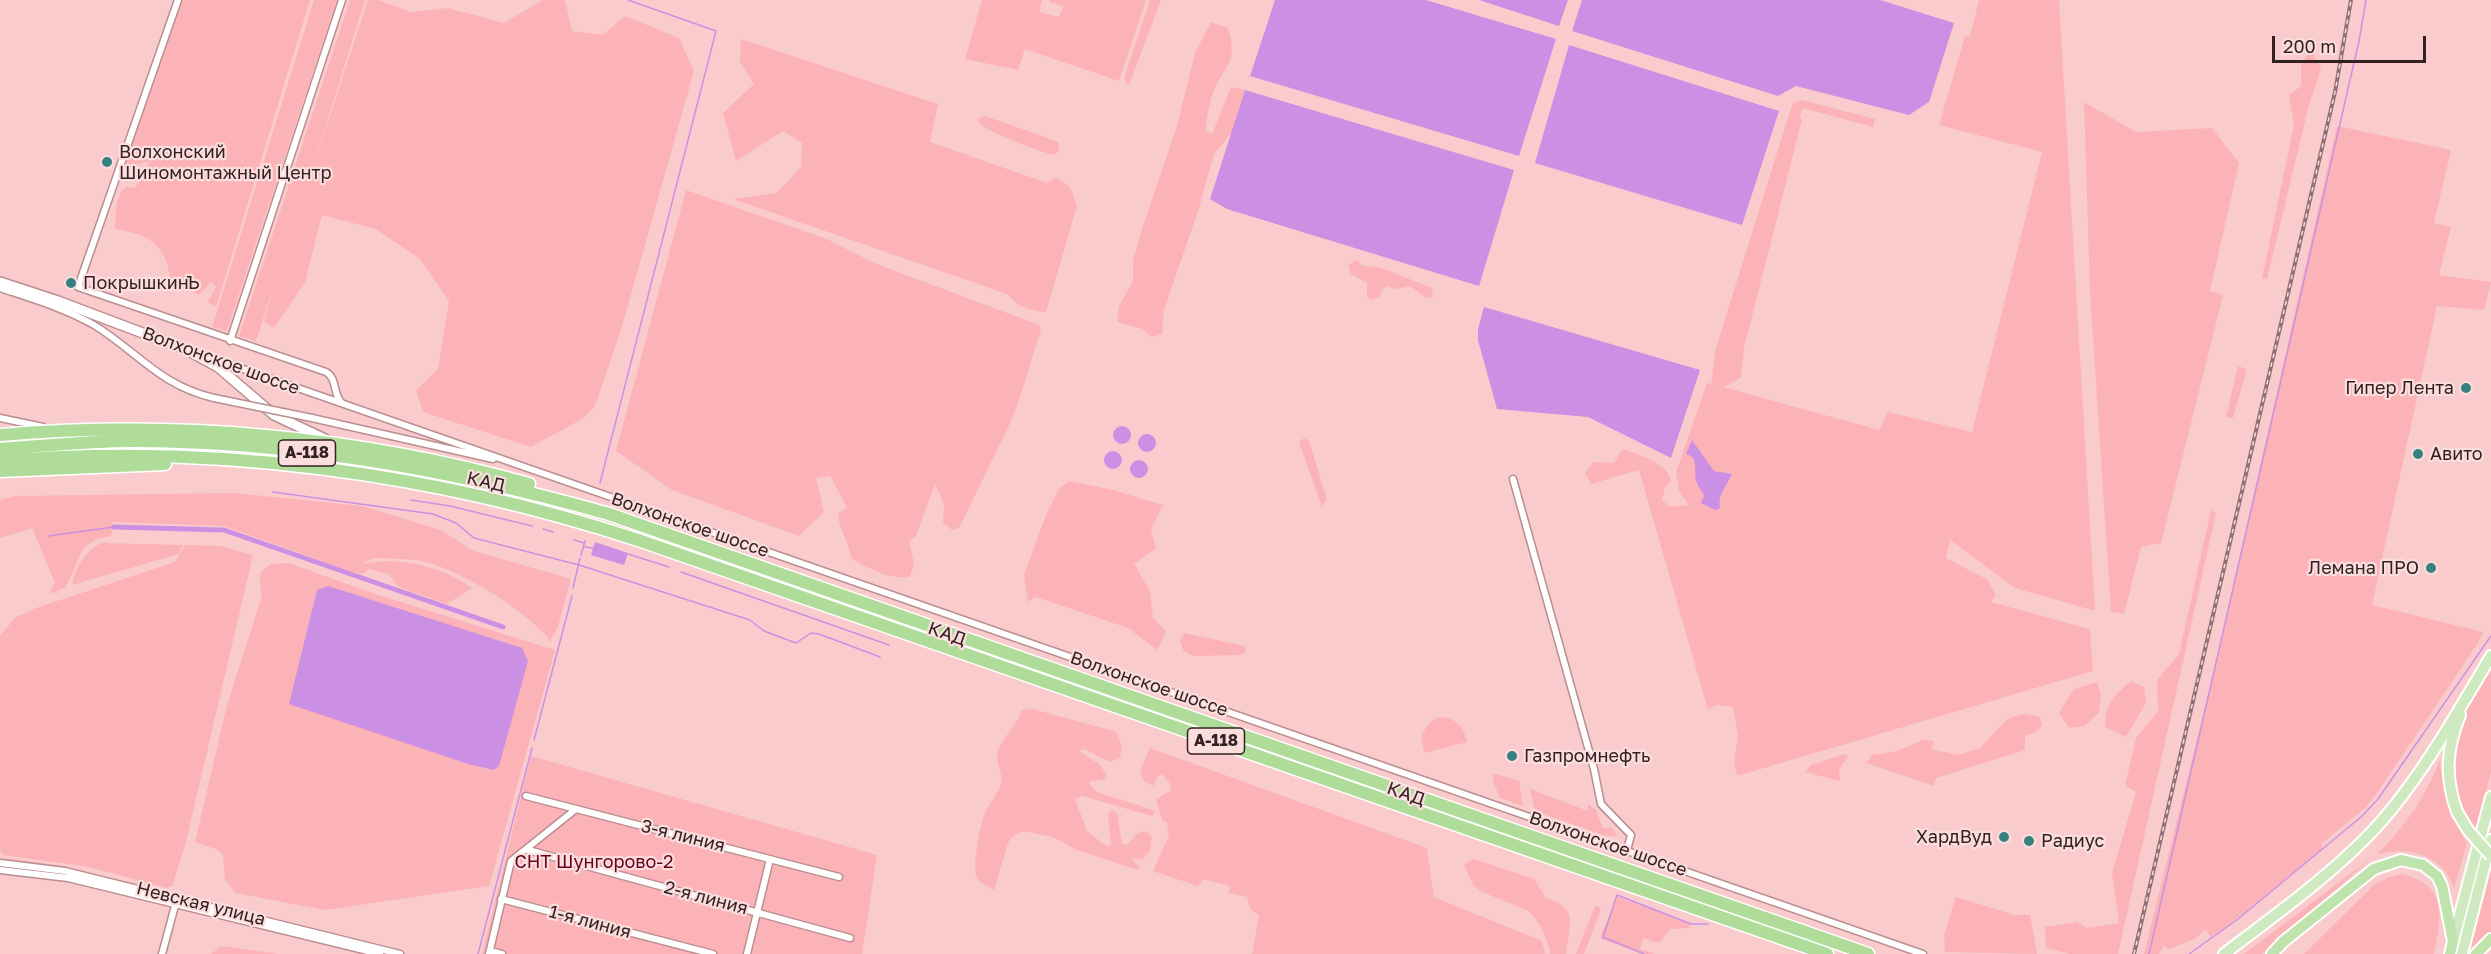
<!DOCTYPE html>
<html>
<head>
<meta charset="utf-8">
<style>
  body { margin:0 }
  #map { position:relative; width:2491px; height:954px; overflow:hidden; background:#facbcd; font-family:"Golos Text",sans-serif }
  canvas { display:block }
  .scale { position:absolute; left:2272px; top:36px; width:154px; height:27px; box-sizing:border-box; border:3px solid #332122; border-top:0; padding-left:8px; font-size:18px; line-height:21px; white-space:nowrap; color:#332122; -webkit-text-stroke:4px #fbddde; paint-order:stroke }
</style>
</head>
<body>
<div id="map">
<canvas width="2491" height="954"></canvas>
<div class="scale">200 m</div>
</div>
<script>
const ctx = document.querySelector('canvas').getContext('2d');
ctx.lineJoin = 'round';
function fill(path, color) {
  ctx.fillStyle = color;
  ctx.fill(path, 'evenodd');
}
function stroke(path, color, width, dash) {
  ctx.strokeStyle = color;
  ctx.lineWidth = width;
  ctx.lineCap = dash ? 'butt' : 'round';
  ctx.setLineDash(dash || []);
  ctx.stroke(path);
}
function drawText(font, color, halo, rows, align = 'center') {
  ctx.font = font + ' "Golos Text",sans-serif';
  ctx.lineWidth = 4.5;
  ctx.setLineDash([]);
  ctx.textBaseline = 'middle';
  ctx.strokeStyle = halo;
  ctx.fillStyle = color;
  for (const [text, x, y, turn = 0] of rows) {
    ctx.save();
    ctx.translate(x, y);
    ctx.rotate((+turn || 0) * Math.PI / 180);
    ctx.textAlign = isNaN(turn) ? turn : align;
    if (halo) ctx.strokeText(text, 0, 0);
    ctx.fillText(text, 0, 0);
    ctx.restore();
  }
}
const green = new Path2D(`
  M181 0H310L216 307 208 302 216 287 211 282 199 295 170 277C165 243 147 234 115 229 116 216 114 194 127 187L134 188C143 180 147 173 148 161L127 169 126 163Z
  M314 0H337L227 331 212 327Z
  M350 0H365L311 173 368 0H378L411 12 448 8 504 23 543 0H565L572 31 603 35 625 16 679 38 694 71 621 330 595 406 582 419 531 447 423 412 416 390 438 369 449 301 420 259 376 229 322 215 305 282 274 328 264 321 277 276 256 341 239 336Z
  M982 0H1042L1039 12 1059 17 1064 6 1050 2V0H1146L1119 81 1025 49 1018 70 965 59Z
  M1150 0H1161L1129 85 1125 82V75Z
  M1979 0H2059L2095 611 2015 588 1950 540 1946 558 1988 580 1996 595 1991 602 2090 629 2093 671 1737 776 1734 763 1738 736 1733 707 1717 705 1708 710 1639 470 1591 484 1585 473 1593 462 1614 463 1622 449C1637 454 1669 463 1671 481L1665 488 1662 500 1670 507 1689 505 1679 491 1676 472 1707 383 1711 384 1716 348 1791 108 1795 102 1802 100 1875 119 1873 127 1803 108 1800 115 1802 120 1744 348 1741 378 1723 387 1879 430 1888 412 1972 432 2042 152 1939 125 1965 36 1970 37Z
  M1211 22 1228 28C1239 65 1224 64 1213 93 1209 104 1207 119 1205 130L1212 134 1231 87 1245 90 1232 132 1214 154 1199 208 1164 310 1162 334 1151 337 1143 329 1117 322 1119 306 1133 281V261L1142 229 1177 126 1195 53Z
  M741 39 938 104 930 142 1047 183 1057 177 1070 187 1077 206 1046 312C1029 311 1018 307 1007 294L733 199 777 193 801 167 802 143 783 131 736 161 723 113 754 84 740 62Z
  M2312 46 2315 58 2321 65C2319 81 2312 93 2308 109L2267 279 2262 278 2294 125 2289 95 2301 86V65Z
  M2084 102 2136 132 2212 128 2239 163 2210 291 2223 295 2161 543 2141 547 2124 614 2111 612 2090 292Z
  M985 116 1059 142V150L1054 155C1038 151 988 133 978 122L979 118Z
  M2337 126 2451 150 2434 223 2451 227 2439 275 2491 282 2484 310 2437 306 2372 605 2483 632 2478 643 2377 793 2365 808 2321 844 2322 849 2230 924 2210 937 2206 929 2195 939 2169 949 2164 946 2159 954H2144L2213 674Z
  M686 190 827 239 874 263 1039 325 1041 330C1030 363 1021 400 1006 432 990 464 975 496 959 528L952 530 943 523 944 504 935 484 916 536 909 542 914 563 910 577C890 580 867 568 851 558 849 541 839 530 838 514L847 507 830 476 816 478 824 512 799 536 672 490 616 451Z
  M1357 260 1362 266 1379 267 1432 288 1433 297 1426 298 1410 286 1395 289 1388 286 1382 290 1379 298 1371 300 1367 296V283L1351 274 1348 265Z
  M2238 366 2247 369 2233 418 2226 417Z
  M1304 438 1309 441 1327 499 1322 507 1299 442Z
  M1069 481 1113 490 1163 505 1151 529 1156 548 1134 564 1150 591 1153 618 1166 631 1157 650 1128 628 1036 597 1028 602 1024 575 1046 515 1059 489Z
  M234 493 362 506 441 530 474 551 571 579 558 627 550 641C528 611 463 572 426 562 417 559 408 560 399 559 386 559 373 555 363 564 397 556 442 566 472 588L447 604 398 587 389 574 369 569 363 574 352 572 224 526 113 522 111 536C75 541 81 562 65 588L49 594 55 583 32 528 0 538V500L16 496Z
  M2211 510 2216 513 2118 954H2070L2046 948 2045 927 2077 922 2087 928 2119 923 2112 873 2136 792 2125 786 2136 738 2158 711 2157 680 2179 654Z
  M102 543 183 545 179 554 72 585C75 568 86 549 102 543Z
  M185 545 220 546 253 555 185 846 172 886 166 888 89 867 3 855 0 850V636L16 617 36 608 175 562Z
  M289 563 372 593 555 650 489 886 325 910 235 893 225 879 223 855 216 849 195 842 227 705 261 599 260 573 270 564Z
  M1184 633 1245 646 1246 651 1241 655 1193 656 1183 650 1180 640Z
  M2491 663V772L2476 830C2434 765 2457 724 2491 663Z
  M2131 681 2144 687 2146 703 2126 737 2105 727C2104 705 2115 695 2131 681Z
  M2097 682 2101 695 2099 713 2084 726 2069 728 2059 713 2074 689Z
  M1033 709 1116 732 1122 747 1120 757 1110 762 1084 749 1079 751 1099 764 1107 775 1103 780 1090 781V785L1097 792 1156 811 1152 816 1082 796 1075 799 1087 831 1106 846 1111 845 1108 814 1111 810 1117 813 1122 844 1127 845 1138 833 1146 831 1152 837 1150 851 1142 859 1131 858 1139 867 1138 870 1077 850 1053 837 1022 831 1012 837 1008 843 994 890C987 886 979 883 976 875 973 863 980 822 986 811 991 801 999 793 1001 782 1003 770 994 762 998 750 1004 736 1016 726 1022 710Z
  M2024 714 2040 717 2042 725 2038 731 2025 736V750L1936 778 1934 786 1866 763 1872 755 1897 751 1923 740 1934 741 1931 749 1958 755 1980 748 2007 719Z
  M1440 717C1456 718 1464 726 1467 742L1424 753 1421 735 1431 721Z
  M1150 748 1427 848 1434 897 1542 941 1545 954H1252L1259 915 1251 910 1247 897 1229 893 1230 887 1227 885 1203 879 1198 886 1153 871 1169 836 1167 823 1162 820 1156 799 1170 791 1171 785 1162 774 1158 776 1153 786 1144 781 1140 771Z
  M1844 754 1848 756 1839 770 1840 781 1805 772 1811 765Z
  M531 756 877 855 862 954H482Z
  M2440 760C2442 792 2451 815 2467 843L2454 888C2442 854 2410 846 2377 854 2405 827 2426 796 2440 760Z
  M1493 773 1519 781 1523 806 1500 798 1493 781Z
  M1530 789 1588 811V804L1596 810 1603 828H1612L1617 836H1606L1535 811Z
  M2375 855 2262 954H2244Z
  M5 858 64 866 163 890 162 892 64 868 5 860Z
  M1474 859 1534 879 1546 898C1580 908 1569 925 1566 954H1550V949L1540 925 1529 911 1482 892 1473 885 1464 865Z
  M2491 871V936L2469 954Z
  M2401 874C2448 884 2442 917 2434 954H2304L2375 884 2389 877Z
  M1618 897 1682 920 1690 924V928L1670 929 1659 943 1643 938 1640 949 1655 954H1645L1601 939 1602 932Z
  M1956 897 2015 915H2030L2037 954 1945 952 1944 935Z
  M1595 906H1598L1601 910 1584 954H1576Z
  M221 946 279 954H211Z`);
const water = new Path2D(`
  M1275 0H1426L1556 39 1519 156 1250 76Z
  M1479 0H1568L1559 26Z
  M1582 0H1880L1954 23 1929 102 1909 115 1796 86 1778 96 1572 31Z
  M1569 45 1779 111 1742 225 1535 163Z
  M1245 90 1514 170 1479 286 1227 209 1210 199Z
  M1484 307 1700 370 1671 458 1588 417 1497 409 1478 340V329Z
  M1113 435a9 9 0 1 1 18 0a9 9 0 1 1-18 0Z
  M1138 443a9 9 0 1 1 18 0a9 9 0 1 1-18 0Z
  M1692 440 1714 471 1732 474C1727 485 1717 496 1720 508L1715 510 1701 503 1704 496C1702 491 1699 488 1697 483 1692 473 1701 458 1686 454Z
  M1104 460a9 9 0 1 1 18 0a9 9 0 1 1-18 0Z
  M1130 469a9 9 0 1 1 18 0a9 9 0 1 1-18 0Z
  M595 542 628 553 624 565 591 555Z
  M328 586 522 648 528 661 499 766 494 770 468 764 289 704 317 590Z`);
const stream = new Path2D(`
  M600 483 716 31 628 0
  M273 492 433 514 456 523 474 538 579 565 750 620 764 631 796 643 811 633 819 634 880 657
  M411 500 450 506 532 526
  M543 529 553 532
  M48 536 114 527
  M574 540 584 543
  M585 547 593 548
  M628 554 669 567
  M581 555 585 541
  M681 572 889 645
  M573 588 580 558
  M534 740 572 596
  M478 954 532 748
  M1644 954 1603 937 1617 895 1691 924H1708
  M2149 954 2359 41 2366 0
  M2189 954 2238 919 2361 817 2378 799 2491 636`);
const canal = new Path2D(`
  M114 527 224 530 503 627`);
const minor = new Path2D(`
  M178 0 78 287 326 372C338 379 332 394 342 403
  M0 288C33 299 64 308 94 325 138 352 159 385 214 398
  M230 341 342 0
  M203 355 1923 954
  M0 418 43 427
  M312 418 493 459
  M1513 479 1594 769 1601 804 1631 835 1627 850
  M526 796 839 877
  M528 850 850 938
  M0 863 65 871 400 954
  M0 870 68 878 380 954
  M501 899 713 954
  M490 951 502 954
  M162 954 176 902
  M489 954 511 861 576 809
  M747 954 770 859`);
const secondary = new Path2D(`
  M0 282 58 301 185 349 218 367 274 415 325 439`);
const primary = new Path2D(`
  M2457 812C2445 778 2446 749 2460 715
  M2453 941 2491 797
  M2224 954C2275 915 2344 866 2385 817 2424 772 2460 708 2491 656
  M2462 954 2491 840`);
const trunk = new Path2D(`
  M2272 954 2283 942 2374 869 2401 860 2423 865 2437 876 2442 886 2453 941 2450 954
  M2476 954 2491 939`);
const motorway = new Path2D(`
  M0 435C177 420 358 436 529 484
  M0 449C44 446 88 441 132 441 293 441 454 470 609 514L1868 954
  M0 461C215 443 436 473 641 541L1827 954
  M0 471 165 464`);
const rail = new Path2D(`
  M2134 954 2335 92 2351 0`);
const minorBridge = new Path2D(`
  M214 398 312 418`);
const primaryBridge = new Path2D(`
  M2457 812 2468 830 2491 856`);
const markers = [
  [107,162,6,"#378080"],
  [71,283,6,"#378080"],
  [2466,388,6,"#378080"],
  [2418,454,6,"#378080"],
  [2431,568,6,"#378080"],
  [1512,756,6,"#378080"],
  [2004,837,6,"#378080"],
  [2029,841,6,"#378080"]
];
const shields = [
  [307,453,57],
  [1216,741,57]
];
const shieldNames = [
  ["А-118",307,453],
  ["А-118",1216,741]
];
const poiNames = [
  ["Волхонский",119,152],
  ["Шиномонтажный Центр",119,173],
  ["ПокрышкинЪ",83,283],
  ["Гипер Лента",2454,388,"right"],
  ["Авито",2430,454],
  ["Лемана ПРО",2419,568,"right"],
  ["Газпромнефть",1524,756],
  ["ХардВуд",1992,837,"right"],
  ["Радиус",2041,841]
];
const streetNames = [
  ["Волхонское шоссе",221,361,20],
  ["КАД",486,482,13],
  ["Волхонское шоссе",690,525,19],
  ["КАД",947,634,19],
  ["Волхонское шоссе",1149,684,19],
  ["КАД",1406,794,19],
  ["3-я линия",683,836,14],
  ["Волхонское шоссе",1608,844,19],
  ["2-я линия",706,898,15],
  ["Невская улица",201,904,14],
  ["1-я линия",590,922,15]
];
const parkNames = [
  ["СНТ Шунгорово-2",594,862]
];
fill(green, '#fcb3b7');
fill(water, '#cb90e4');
stroke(stream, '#cb90e4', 1.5);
stroke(canal, '#cb90e4', 5);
stroke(minor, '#ba8e90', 9);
stroke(secondary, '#ba8e90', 12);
stroke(primary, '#fff', 14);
stroke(trunk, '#fff', 14);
stroke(motorway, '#fff', 15);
stroke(minor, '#fff', 6);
stroke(secondary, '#fff', 9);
stroke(primary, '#cfeac1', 10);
stroke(trunk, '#bfe3ac', 10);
stroke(motorway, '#afdc98', 12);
stroke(rail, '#907072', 4);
stroke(rail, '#fbddde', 1.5, [4.5]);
stroke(minorBridge, '#ba8e90', 9, []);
stroke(primaryBridge, '#fff', 14, []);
stroke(minorBridge, '#fff', 6);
stroke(primaryBridge, '#cfeac1', 10);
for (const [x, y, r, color] of markers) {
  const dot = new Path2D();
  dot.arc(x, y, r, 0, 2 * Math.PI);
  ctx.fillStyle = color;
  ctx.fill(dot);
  stroke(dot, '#fbddde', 2);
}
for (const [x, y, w] of shields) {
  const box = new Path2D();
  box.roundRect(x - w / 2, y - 13, w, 26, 4.5);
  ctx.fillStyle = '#fbddde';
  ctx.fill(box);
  stroke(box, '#332122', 1.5);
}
drawText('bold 16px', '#332122', null, shieldNames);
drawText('18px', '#332122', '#fbddde', poiNames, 'left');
drawText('18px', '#332122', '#fbddde', streetNames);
drawText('18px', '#66001c', '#fbddde', parkNames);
</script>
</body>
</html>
